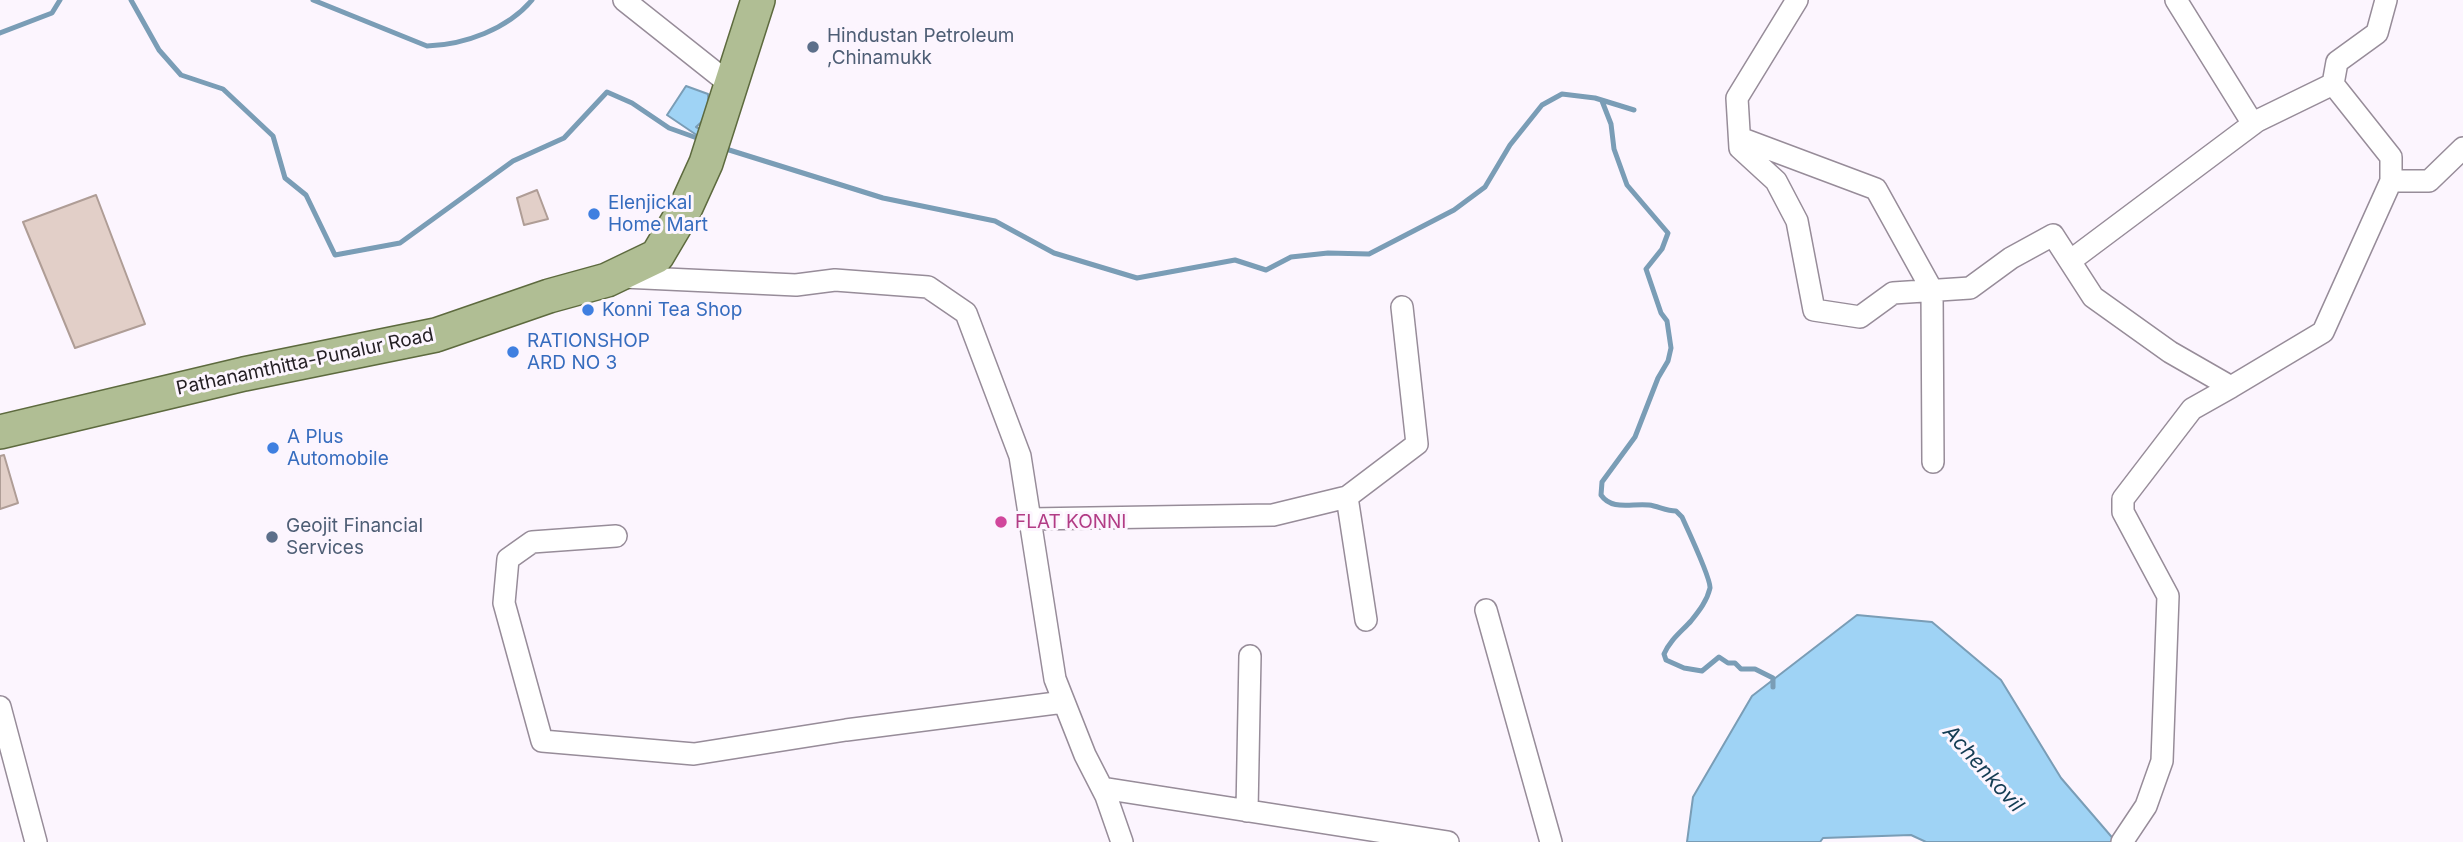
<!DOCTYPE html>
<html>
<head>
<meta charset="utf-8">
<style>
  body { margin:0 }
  canvas { display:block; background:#fcf5fe }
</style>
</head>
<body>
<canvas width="2463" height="842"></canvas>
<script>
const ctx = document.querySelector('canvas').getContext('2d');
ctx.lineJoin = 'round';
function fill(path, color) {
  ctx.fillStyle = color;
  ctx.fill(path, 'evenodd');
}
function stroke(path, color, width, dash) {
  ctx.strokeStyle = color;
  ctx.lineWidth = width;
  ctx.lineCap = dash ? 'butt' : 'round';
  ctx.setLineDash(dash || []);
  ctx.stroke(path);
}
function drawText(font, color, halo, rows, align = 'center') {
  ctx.font = font + ' Inter,sans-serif';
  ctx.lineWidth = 6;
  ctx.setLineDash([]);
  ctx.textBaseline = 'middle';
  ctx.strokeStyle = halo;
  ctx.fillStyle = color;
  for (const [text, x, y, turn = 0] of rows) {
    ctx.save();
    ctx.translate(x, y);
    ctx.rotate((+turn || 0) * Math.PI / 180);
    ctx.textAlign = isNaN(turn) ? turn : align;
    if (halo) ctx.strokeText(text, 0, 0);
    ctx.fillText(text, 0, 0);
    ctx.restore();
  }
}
const water = new Path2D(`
  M686 86 708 94 709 115 696 127 707 133 701 138 667 115Z
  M1857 615 1932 622 2001 680 2061 778 2116 842H1926L1911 835 1823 838 1820 842H1687L1693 797 1752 696Z`);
const stream = new Path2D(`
  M131 0 159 50 181 75 223 89 273 136 285 178 306 195 335 255 400 243 513 161 564 138 607 92 632 103 669 128 697 138
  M313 0 427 46C464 45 508 29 532 0
  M0 33 52 13 60 0
  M1602 101 1611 124 1614 149 1627 185 1668 233 1662 249 1646 269 1661 313 1667 321 1671 348 1668 361 1658 378 1635 437 1602 482 1601 495C1612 511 1632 503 1649 505 1658 506 1666 511 1676 511L1682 517C1687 528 1711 579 1710 588 1707 601 1699 611 1691 621 1681 632 1670 640 1664 654L1666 660 1684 668 1702 671 1719 657 1728 663H1735L1741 669H1755L1773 678V687
  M726 149 883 198 995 221 1054 253 1137 278 1235 260 1266 270 1291 257 1328 253 1369 254 1454 210 1485 187 1510 145 1542 105 1562 94 1595 98 1634 110`);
const building = new Path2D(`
  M537 190 548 219 524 225 517 198Z
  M96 195 145 324 75 348 23 222Z
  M4 455 18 503 0 509V456Z`);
const minor = new Path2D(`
  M624 0 731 85
  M1797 0 1737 98 1740 148 1776 181 1797 221 1814 310 1860 317 1893 293 1970 288 2011 258 2053 235 2093 297 2170 352 2231 387 2192 409 2123 499V512L2168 596 2162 761 2146 806 2122 842
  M2176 0 2253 124
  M1740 138 1876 189 1932 290 1933 462
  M2391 181H2429L2463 148
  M2070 261 2257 121 2333 84 2337 62 2377 33 2386 0
  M623 277 796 285 835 280 928 287 966 313 1020 456 1055 679 1085 755 1106 796 1122 842
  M2231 387 2323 332 2391 181V157L2333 84
  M1347 497 1366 620
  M1030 519 1273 515 1347 497 1417 444 1402 307
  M616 536 532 542 508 559 504 603 542 741 694 754 846 730 1064 702
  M1486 610 1551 842
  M0 707 36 842
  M1102 788 1448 842
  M1247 811 1250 656`);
const primary = new Path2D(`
  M0 432 244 374 436 335 549 296 607 280 657 256 686 207 706 163 758 0`);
const markers = [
  [813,47,7,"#5c6f8a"],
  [594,214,7,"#3f7fe0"],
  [588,310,7,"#3f7fe0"],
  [513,352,7,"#3f7fe0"],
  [273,448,7,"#3f7fe0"],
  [1001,522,7,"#d1479c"],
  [272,537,7,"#5c6f8a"]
];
const serviceNames = [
  ["Hindustan Petroleum",827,36],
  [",Chinamukk",827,58],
  ["Geojit Financial",286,526],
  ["Services",286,548]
];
const shopNames = [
  ["Elenjickal",608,203],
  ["Home Mart",608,225],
  ["Konni Tea Shop",602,310],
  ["RATIONSHOP",527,341],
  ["ARD NO 3",527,363],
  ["A Plus",287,437],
  ["Automobile",287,459]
];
const streetNames = [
  ["Pathanamthitta-Punalur Road",305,362,-12]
];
const hotelNames = [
  ["FLAT KONNI",1015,522]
];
const waterNames = [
  ["Achenkovil",1983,769,48]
];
fill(water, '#9fd3f5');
stroke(water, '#7a9db6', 2);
stroke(stream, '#7a9db6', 5);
fill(building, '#e2cfc8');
stroke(building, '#af9d96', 2);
stroke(minor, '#978c99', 24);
stroke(primary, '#5d6a3e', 36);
stroke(minor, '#fff', 21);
stroke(primary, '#b0be94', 33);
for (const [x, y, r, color] of markers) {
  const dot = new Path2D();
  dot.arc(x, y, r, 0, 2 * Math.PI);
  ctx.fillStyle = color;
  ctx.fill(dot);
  stroke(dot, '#fcf5fe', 2.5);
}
drawText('19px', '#4e5e75', '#fcf5fe', serviceNames, 'left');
drawText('19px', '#366cbe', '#fcf5fe', shopNames, 'left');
drawText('19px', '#231e23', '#fcf5fe', streetNames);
drawText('19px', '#b23c85', '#fcf5fe', hotelNames, 'left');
drawText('italic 21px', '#143c53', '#fcf5fe', waterNames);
</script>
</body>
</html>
